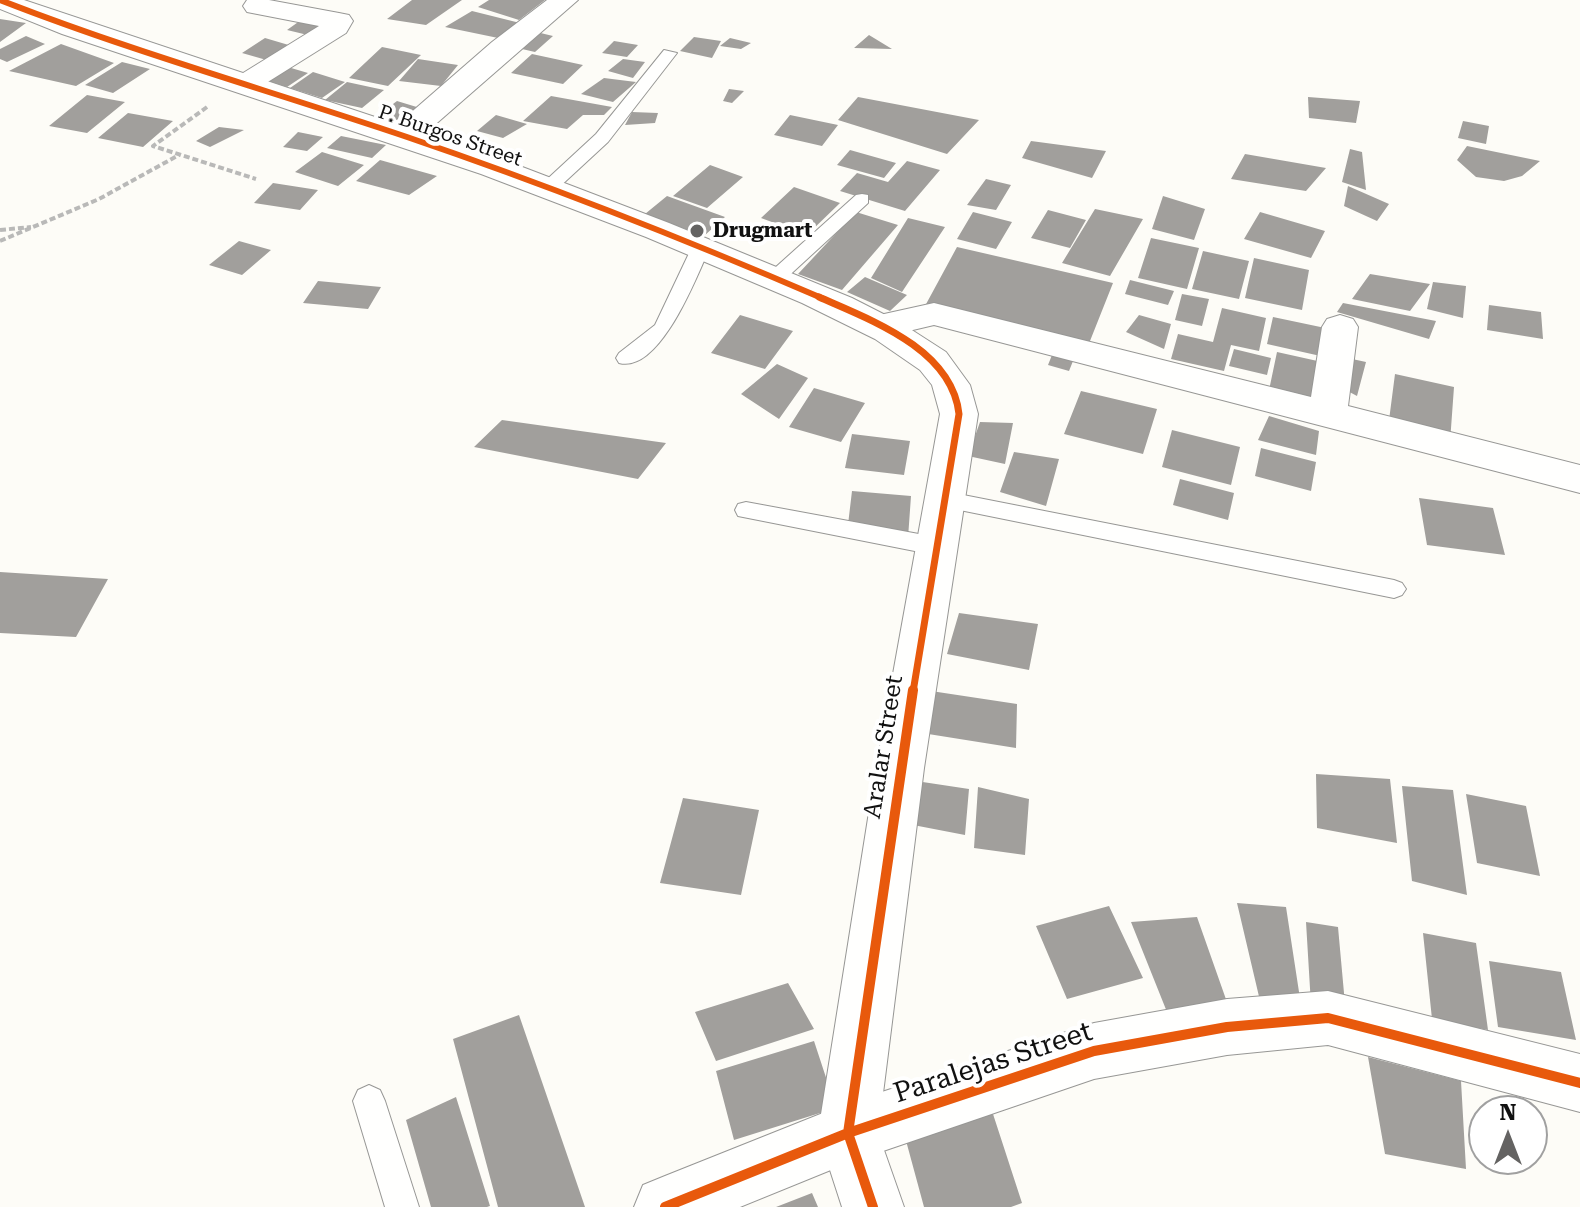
<!DOCTYPE html>
<html>
<head>
<meta charset="utf-8">
<style>
  body { margin:0 }
  #map { position:relative; width:1580px; height:1207px; overflow:hidden; background:#fdfcf7; font-family:"Roboto Serif",serif }
  canvas { display:block }
  .north { position:absolute; left:1468px; top:1095px; width:80px; height:80px; box-sizing:border-box; background:#fff; border:2px solid #a0a0a0; border-radius:50%; rotate:0deg; font-size:22px; font-weight:700; line-height:32px; text-align:center; color:#111 }
  .north::after { content:''; display:block; margin:auto; width:28px; height:36px; background:#646362; clip-path:polygon(50% 0,100% 100%,50% 72%,0 100%) }
</style>
</head>
<body>
<div id="map">
<canvas width="1580" height="1207"></canvas>
<div class="north">N</div>
</div>
<script>
const ctx = document.querySelector('canvas').getContext('2d');
ctx.lineJoin = 'round';
function fill(path, color) {
  ctx.fillStyle = color;
  ctx.fill(path, 'evenodd');
}
function stroke(path, color, width, dash) {
  ctx.strokeStyle = color;
  ctx.lineWidth = width;
  ctx.lineCap = dash ? 'butt' : 'round';
  ctx.setLineDash(dash || []);
  ctx.stroke(path);
}
function drawText(font, color, halo, rows, align = 'center') {
  ctx.font = font + ' "Roboto Serif",serif';
  ctx.lineWidth = 8;
  ctx.setLineDash([]);
  ctx.textBaseline = 'middle';
  ctx.strokeStyle = halo;
  ctx.fillStyle = color;
  for (const [text, x, y, turn = 0] of rows) {
    ctx.save();
    ctx.translate(x, y);
    ctx.rotate((+turn || 0) * Math.PI / 180);
    ctx.textAlign = isNaN(turn) ? turn : align;
    if (halo) ctx.strokeText(text, 0, 0);
    ctx.fillText(text, 0, 0);
    ctx.restore();
  }
}
const building = new Path2D(`
  M412 0H462L426 25 387 19Z
  M489 0H545L519 20 478 7Z
  M472 11 520 23 503 39 445 27Z
  M0 19 26 23 0 42Z
  M301 20 326 25 312 36 287 30Z
  M528 30 553 36 535 52 509 46Z
  M869 35 892 49 854 48Z
  M26 36 45 44 7 62 0 59V49Z
  M694 37 721 41 712 58 680 51Z
  M265 38 292 46 270 61 242 53Z
  M730 38 751 43 741 49 720 46Z
  M614 41 638 45 627 57 602 53Z
  M61 44 114 63 76 86 9 71Z
  M382 47 421 55 388 86 349 78Z
  M532 54 583 65 563 84 511 73Z
  M418 59 458 65 441 86 399 81Z
  M623 59 645 62 633 78 608 71Z
  M122 62 150 69 113 93 85 85Z
  M281 65 308 73 287 87 259 78Z
  M313 72 345 82 322 98 290 88Z
  M604 78 636 82 613 102 581 94Z
  M347 82 384 90 362 108 325 100Z
  M729 89 744 91 732 103 723 101Z
  M87 95 125 102 87 133 49 126Z
  M551 96 612 107 604 115H583L567 129 523 121Z
  M858 97 979 120 947 154 838 120Z
  M1308 97 1360 101 1356 123 1309 118Z
  M397 101 420 108 399 123 377 116Z
  M632 112 658 113 655 123 625 125Z
  M128 113 173 121 143 147 98 138Z
  M496 115 527 124 503 138 477 131Z
  M790 115 838 125 822 146 774 135Z
  M1463 121 1489 126 1486 144 1458 138Z
  M219 127 244 130 210 147 196 141Z
  M298 132 323 137 307 151 283 147Z
  M341 136 386 145 372 158 327 148Z
  M1031 141 1106 151 1092 178 1022 158Z
  M1467 146 1540 161 1522 176 1504 181 1476 177 1457 160Z
  M1350 149 1362 152 1366 190 1342 182Z
  M850 150 896 163 884 178 837 165Z
  M322 152 364 165 338 186 295 172Z
  M1245 154 1326 168 1306 191 1231 179Z
  M380 160 437 176 409 195 356 181Z
  M907 161 940 170 905 211 840 191 857 173 888 182Z
  M710 165 743 177 707 208 673 196Z
  M986 179 1011 185 996 210 967 205Z
  M273 183 318 190 300 210 254 203Z
  M1348 186 1389 204 1377 221 1344 206Z
  M794 187 840 203 807 235 761 218Z
  M667 196 725 217 704 236 645 214Z
  M1163 196 1205 209 1194 240 1152 229Z
  M1095 209 1143 219 1110 276 1062 263Z
  M1048 210 1086 220 1070 248 1031 238Z
  M856 212 898 225 842 290 798 274Z
  M973 212 1012 222 996 249 957 239Z
  M1260 212 1325 231 1311 258 1244 239Z
  M908 218 945 227 902 292 871 278Z
  M1151 238 1199 248 1187 289 1138 278Z
  M239 241 271 250 242 275 209 265Z
  M957 247 1113 283 1088 346 925 306Z
  M1203 251 1249 261 1239 299 1192 289Z
  M1254 258 1309 270 1302 310 1245 298Z
  M1370 274 1430 284 1410 311 1352 299Z
  M865 277 907 295 890 311 847 292Z
  M1130 280 1174 291 1168 305 1125 294Z
  M318 281 381 287 368 309 303 303Z
  M1433 282 1466 286 1463 318 1427 309Z
  M1182 294 1209 299 1202 326 1175 320Z
  M1343 303 1436 321 1429 339 1337 312Z
  M1489 305 1541 312 1543 339 1487 330Z
  M1222 308 1266 318 1259 351 1231 345 1224 371 1171 359 1178 334 1213 342Z
  M740 315 793 331 765 369 711 353Z
  M1139 315 1171 324 1164 349 1126 332Z
  M1273 317 1330 329 1325 357 1267 344Z
  M1234 349 1271 358 1267 375 1229 366Z
  M1277 352 1331 364 1323 408 1268 395Z
  M1052 355 1073 361 1069 371 1048 365Z
  M1343 357 1366 362 1357 396 1342 388Z
  M777 364 808 378 779 419 741 394Z
  M1395 374 1454 387 1450 442 1388 428Z
  M814 388 865 403 841 442 789 427Z
  M1081 391 1157 409 1143 454 1064 434Z
  M1269 416 1319 431 1316 455 1258 440Z
  M502 420 666 443 638 479 474 447Z
  M980 422 1013 423 1005 464 968 456Z
  M1172 430 1240 447 1231 485 1162 467Z
  M852 434 910 441 904 475 845 468Z
  M1261 448 1316 462 1311 491 1255 476Z
  M1014 452 1059 459 1046 506 1000 492Z
  M1180 479 1234 493 1228 520 1173 505Z
  M852 491 911 496 908 538 847 533Z
  M1419 498 1493 508 1505 555 1427 545Z
  M0 572 108 579 76 637 0 633Z
  M959 613 1038 624 1029 670 947 654Z
  M931 691 1017 704 1016 748 922 733Z
  M1316 774 1390 779 1397 843 1317 828Z
  M916 781 969 789 965 835 908 824Z
  M1402 786 1453 790 1467 895 1412 881Z
  M978 787 1029 799 1025 855 974 848Z
  M1466 794 1526 806 1540 876 1477 863Z
  M683 798 759 810 741 895 660 883Z
  M1237 903 1286 907 1301 1005H1261Z
  M1109 906 1143 978 1067 999 1036 926Z
  M1197 917 1228 1005 1167 1012 1131 922Z
  M1306 922 1338 927 1346 1015 1311 1005Z
  M1423 933 1476 943 1488 1030 1432 1019Z
  M1489 961 1561 972 1576 1040 1498 1027Z
  M788 983 814 1029 716 1061 695 1012Z
  M519 1015 585 1207H498L453 1039Z
  M814 1041 836 1108 734 1140 716 1071Z
  M1368 1057 1461 1081 1466 1169 1385 1154Z
  M456 1097 490 1206 487 1207H431L406 1120Z
  M993 1114 1022 1203 1011 1207H924L905 1137Z
  M812 1193 818 1207H776Z`);
const path = new Path2D(`
  M207 107 153 146 256 179
  M0 230 31 227
  M0 241 99 199 179 155`);
const service = new Path2D(`
  M664 50 677 53 608 142 555 191H543V183L596 134Z
  M862 194 868 195V203L781 283H767V275L856 195Z
  M701 241 710 247C697 276 660 374 619 363L616 358 619 353 655 325 692 247Z
  M943 491 1394 580 1402 583 1406 589 1402 595 1394 598 935 505 932 499 935 493Z
  M746 502 935 537 943 540 947 546 943 552 935 555 738 516 735 510 738 504Z
  M369 1085 380 1090 385 1101 419 1207H385L353 1101 358 1090Z`);
const minor = new Path2D(`
  M247 0H269L339 13 349 15 353 21 346 33 255 90H235L230 84 235 78 319 26 247 12 243 6Z
  M547 0H578L414 143H392L388 136 392 129 492 42Z
  M934 303 1311 397 1322 327 1327 319 1340 315 1353 319 1358 327 1348 406 1580 465V493L934 325 879 338 866 334 861 326 866 318Z
  M1328 991 1580 1054V1112L1328 1045 1227 1055 1094 1079 848 1163 740 1207H634L643 1185 665 1176 848 1103 1094 1023 1227 999Z`);
const tertiary = new Path2D(`
  M0 0H24L504 160 669 223 852 298 901 323 946 352 970 385 978 414 924 768 878 1133 904 1207H842L818 1133 876 768 940 414 932 385 920 370 875 339 802 303 646 237 481 174 62 34 0 9Z`);
const cyclewayFar2 = new Path2D(`
  M0 0C133 52 271 91 407 137 548 185 687 240 824 299`);
const cyclewayFar1 = new Path2D(`
  M819 297C871 320 952 349 959 414L913 692`);
const cycleway = new Path2D(`
  M665 1207 848 1133 1094 1051 1227 1027 1328 1018 1580 1083
  M873 1207 848 1133 913 690`);
const markers = [
  [697,231,8,"#646362"]
];
const farStreetnames = [
  ["P. Burgos Street",450,136,19]
];
const farPoinames = [
  ["Drugmart",713,231]
];
const streetNames = [
  ["Aralar Street",884,747,-81]
];
const nearStreetnames = [
  ["Paralejas Street",993,1063,-18]
];
fill(building, '#a19f9c');
stroke(service, '#979795', 2);
stroke(minor, '#979795', 2);
stroke(tertiary, '#979795', 2);
stroke(path, '#b9b9b8', 4, [6, 3]);
fill(service, '#fffffe');
fill(minor, '#fffffe');
fill(tertiary, '#fffffe');
stroke(cyclewayFar2, '#e8590c', 6);
stroke(cyclewayFar1, '#e8590c', 7);
stroke(cycleway, '#e8590c', 10);
for (const [x, y, r, color] of markers) {
  const dot = new Path2D();
  dot.arc(x, y, r, 0, 2 * Math.PI);
  ctx.fillStyle = color;
  ctx.fill(dot);
  stroke(dot, '#fff', 3);
}
drawText('20px', '#111', '#fff', farStreetnames);
drawText('bold 20px', '#111', '#fff', farPoinames, 'left');
drawText('24px', '#111', '#fff', streetNames);
drawText('28px', '#111', '#fff', nearStreetnames);
</script>
</body>
</html>
